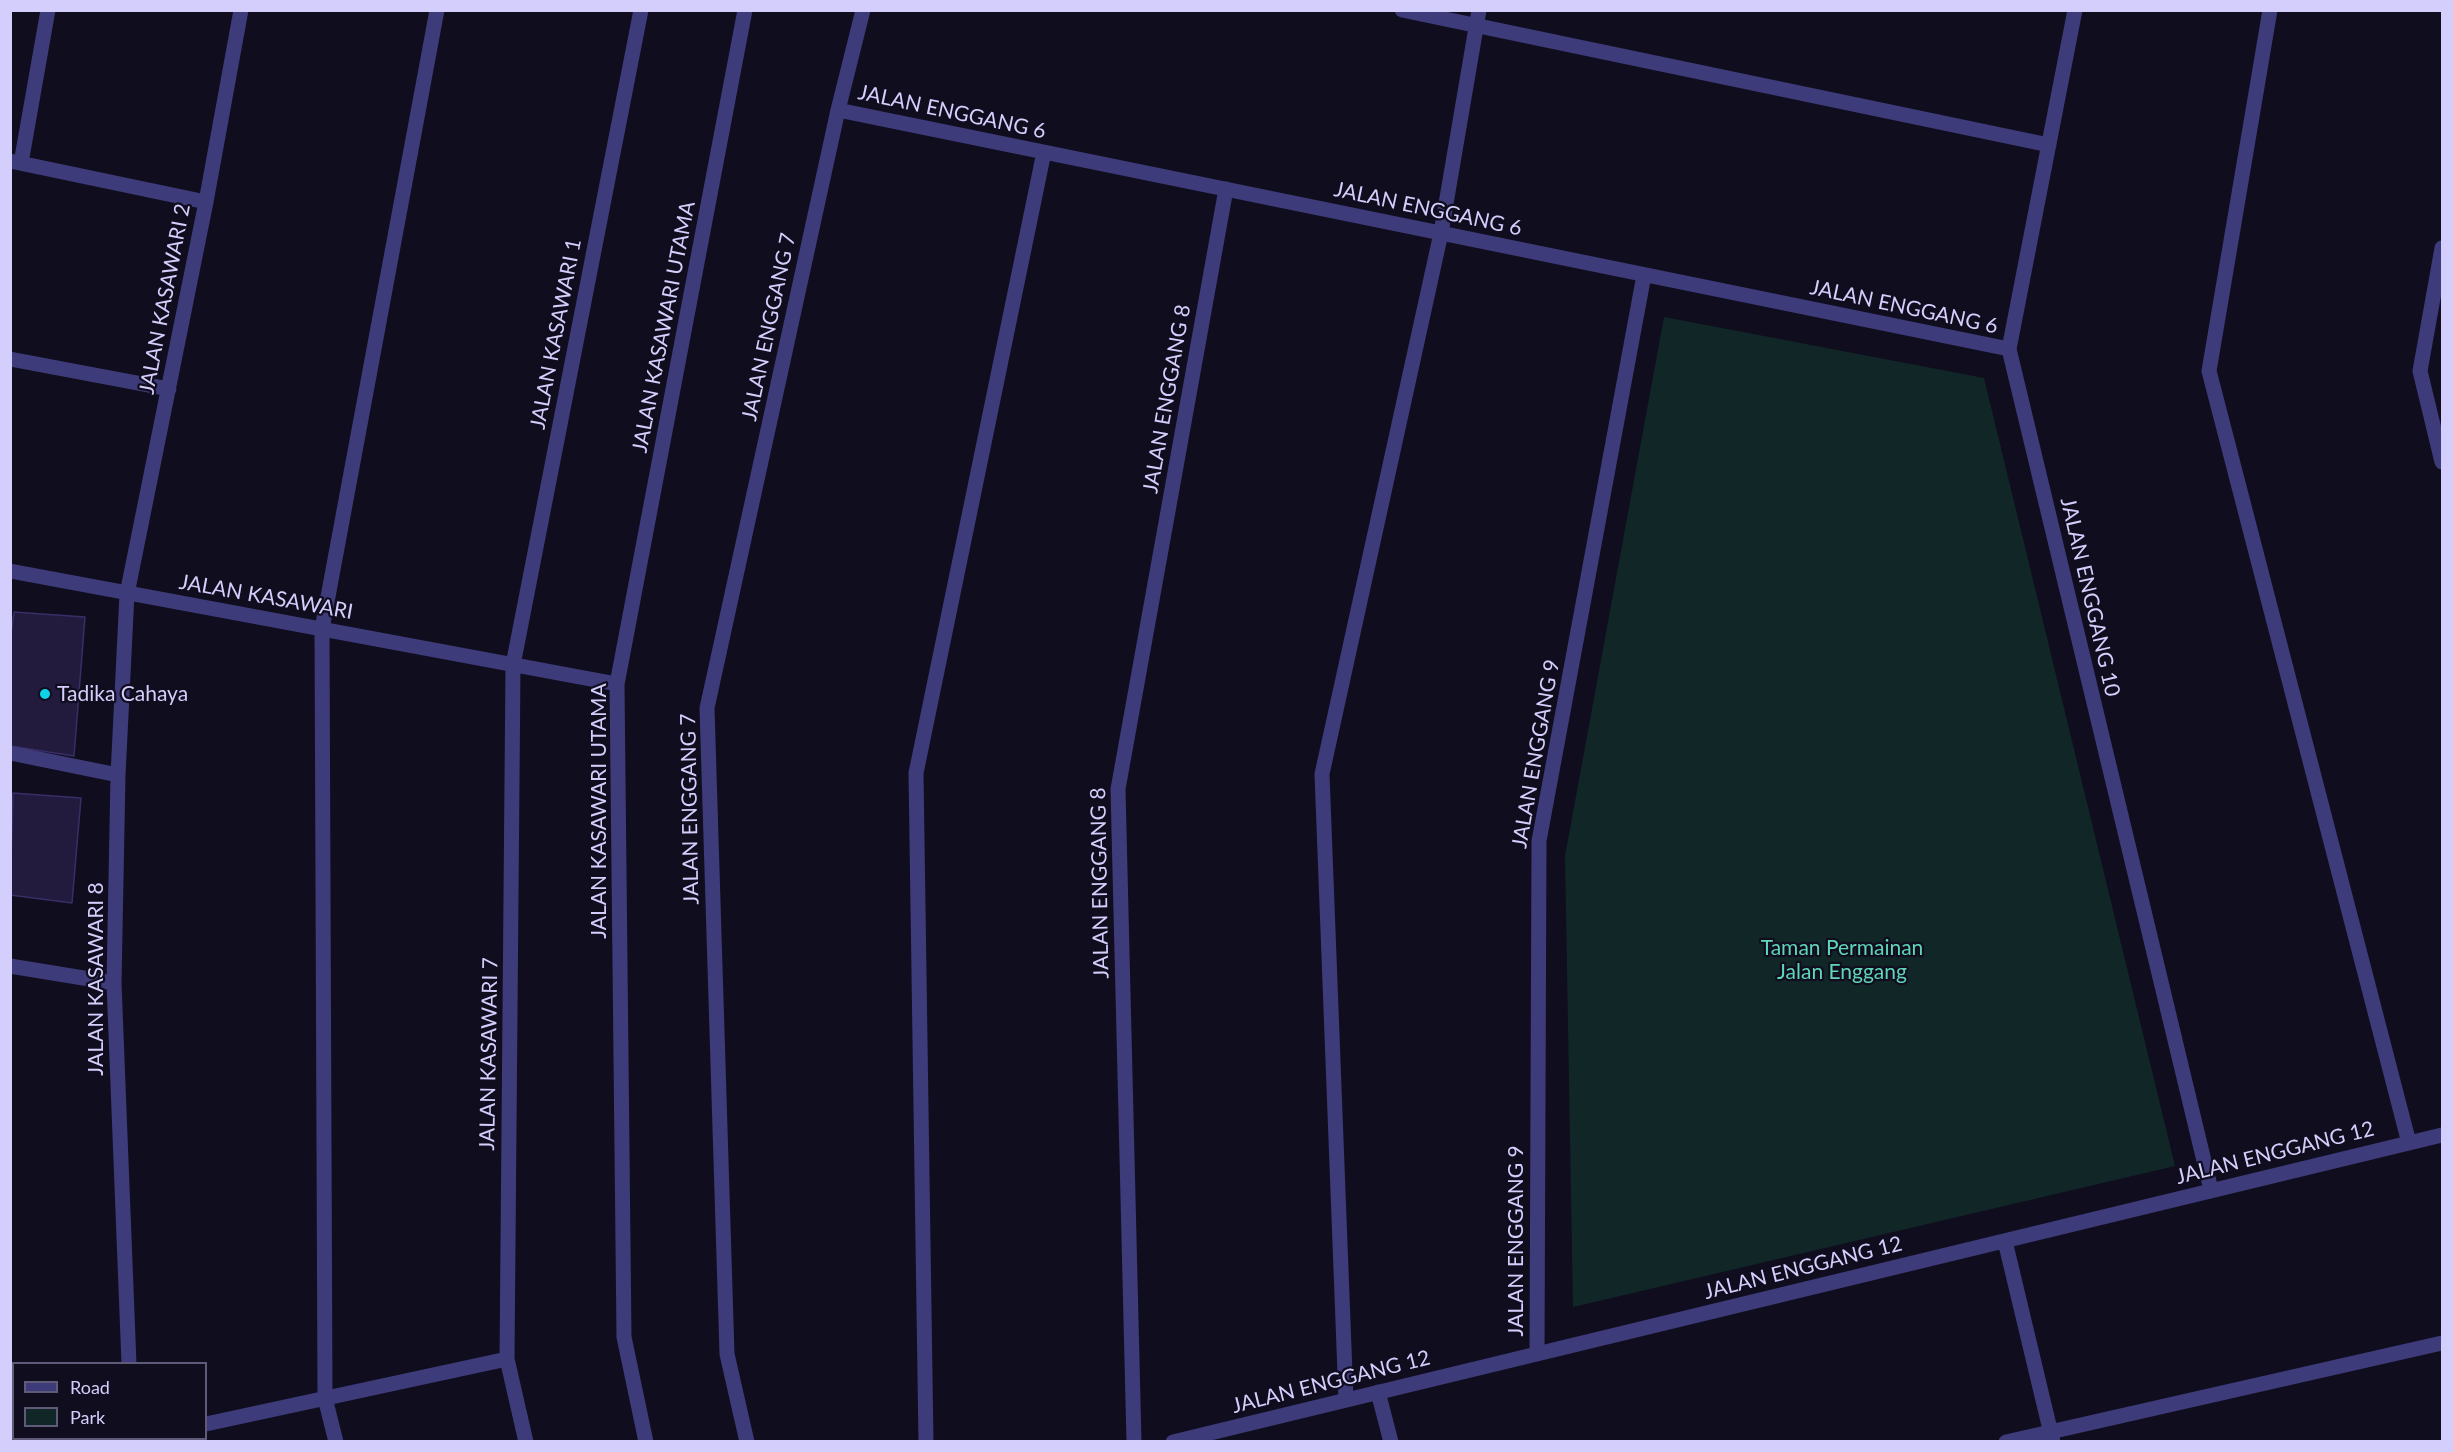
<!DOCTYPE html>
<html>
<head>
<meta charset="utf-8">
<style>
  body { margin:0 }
  #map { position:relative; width:2453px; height:1452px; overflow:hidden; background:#100d1e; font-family:Lato,sans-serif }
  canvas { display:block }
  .frame { position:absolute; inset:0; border:12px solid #d3cefc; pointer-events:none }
  .legend { position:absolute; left:12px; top:1362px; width:195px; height:78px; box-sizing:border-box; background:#100d1e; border:2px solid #5e5a77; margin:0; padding:8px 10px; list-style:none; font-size:18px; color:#d3cefc }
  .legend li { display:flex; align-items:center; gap:12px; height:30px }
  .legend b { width:30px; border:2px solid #5e5a77 }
</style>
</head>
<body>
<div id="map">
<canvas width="2453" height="1452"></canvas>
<div class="frame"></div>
<ul class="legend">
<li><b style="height:8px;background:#3e3b7a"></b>Road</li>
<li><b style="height:16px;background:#112727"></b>Park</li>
</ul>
</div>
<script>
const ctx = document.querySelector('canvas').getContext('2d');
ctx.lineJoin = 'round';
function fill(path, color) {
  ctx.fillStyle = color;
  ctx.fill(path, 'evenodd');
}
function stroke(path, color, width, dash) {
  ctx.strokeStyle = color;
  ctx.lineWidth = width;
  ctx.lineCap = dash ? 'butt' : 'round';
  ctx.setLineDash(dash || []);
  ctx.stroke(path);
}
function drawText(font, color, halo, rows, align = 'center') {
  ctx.font = font + ' Lato,sans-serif';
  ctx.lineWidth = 4.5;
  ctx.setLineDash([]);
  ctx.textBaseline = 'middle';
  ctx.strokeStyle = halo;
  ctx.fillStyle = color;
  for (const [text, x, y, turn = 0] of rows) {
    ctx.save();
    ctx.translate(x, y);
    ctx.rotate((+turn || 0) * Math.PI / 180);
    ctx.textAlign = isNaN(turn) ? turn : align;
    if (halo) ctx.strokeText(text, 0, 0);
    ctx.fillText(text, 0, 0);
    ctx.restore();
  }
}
const green = new Path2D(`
  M1664 317 1984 378 2175 1166 1573 1307 1565 856Z`);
const building = new Path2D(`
  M14 612 85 617 74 756 10 746V641Z
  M13 793 81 798 72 903 10 895Z`);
const minor = new Path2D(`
  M1402 10 2049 145
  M2075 10 2009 349 2211 1190
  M2270 10 2209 371 2409 1143
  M838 110 2009 349
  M10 161 206 202
  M21 163 48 10
  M2442 248 2420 371 2442 462
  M10 359 169 389
  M10 571 617 684
  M10 753 118 775
  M10 966 114 983
  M2005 1241 2053 1442
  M1537 1354 1539 841 1644 275
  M129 1364 114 983 118 775 127 594 206 202 241 10
  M1378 1392 1391 1442
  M1346 1400 1322 774 1441 233 1479 10
  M206 1424 507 1359
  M132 1439 136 1438
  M336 1442 325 1398 322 629 437 10
  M526 1442 507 1359 513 665 641 10
  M646 1442 624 1337 617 684 745 10
  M747 1442 727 1354 707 708 838 110 863 10
  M926 1442 916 773 1044 152
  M1134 1442 1118 789 1226 189
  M1173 1442 2442 1135
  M2006 1442 2442 1343`);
const markers = [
  [45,694,6,"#0fd1e7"]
];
const streetNames = [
  ["JALAN ENGGANG 6",952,112,12],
  ["JALAN ENGGANG 6",1428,209,12],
  ["JALAN KASAWARI 2",165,299,-79],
  ["JALAN ENGGANG 6",1904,307,12],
  ["JALAN KASAWARI UTAMA",664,327,-79],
  ["JALAN ENGGANG 7",769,327,-78],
  ["JALAN KASAWARI 1",556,334,-79],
  ["JALAN ENGGANG 8",1167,399,-80],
  ["JALAN KASAWARI",266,597,10],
  ["JALAN ENGGANG 10",2090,597,77],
  ["JALAN ENGGANG 9",1536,754,-80],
  ["JALAN ENGGANG 7",690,809,-91],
  ["JALAN KASAWARI UTAMA",599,811,-90],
  ["JALAN ENGGANG 8",1100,883,-91],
  ["JALAN KASAWARI 8",96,979,-90],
  ["JALAN KASAWARI 7",489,1054,-89],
  ["JALAN ENGGANG 12",2275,1153,-14],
  ["JALAN ENGGANG 9",1516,1241,-90],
  ["JALAN ENGGANG 12",1803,1268,-14],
  ["JALAN ENGGANG 12",1331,1382,-14]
];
const poiNames = [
  ["Tadika Cahaya",57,694]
];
const parkNames = [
  ["Taman Permainan",1842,948],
  ["Jalan Enggang",1842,972]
];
fill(green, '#112727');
fill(building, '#221b3e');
stroke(building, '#3a2e68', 1.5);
stroke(minor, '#3e3b7a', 15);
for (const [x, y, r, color] of markers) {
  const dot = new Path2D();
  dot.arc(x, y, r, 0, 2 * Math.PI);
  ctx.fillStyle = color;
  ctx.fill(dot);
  stroke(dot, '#100d1e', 2);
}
drawText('21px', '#d3cefc', '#100d1e', streetNames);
drawText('21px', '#d3cefc', '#100d1e', poiNames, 'left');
drawText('21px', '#5fd6b9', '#100d1e', parkNames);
</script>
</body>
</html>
